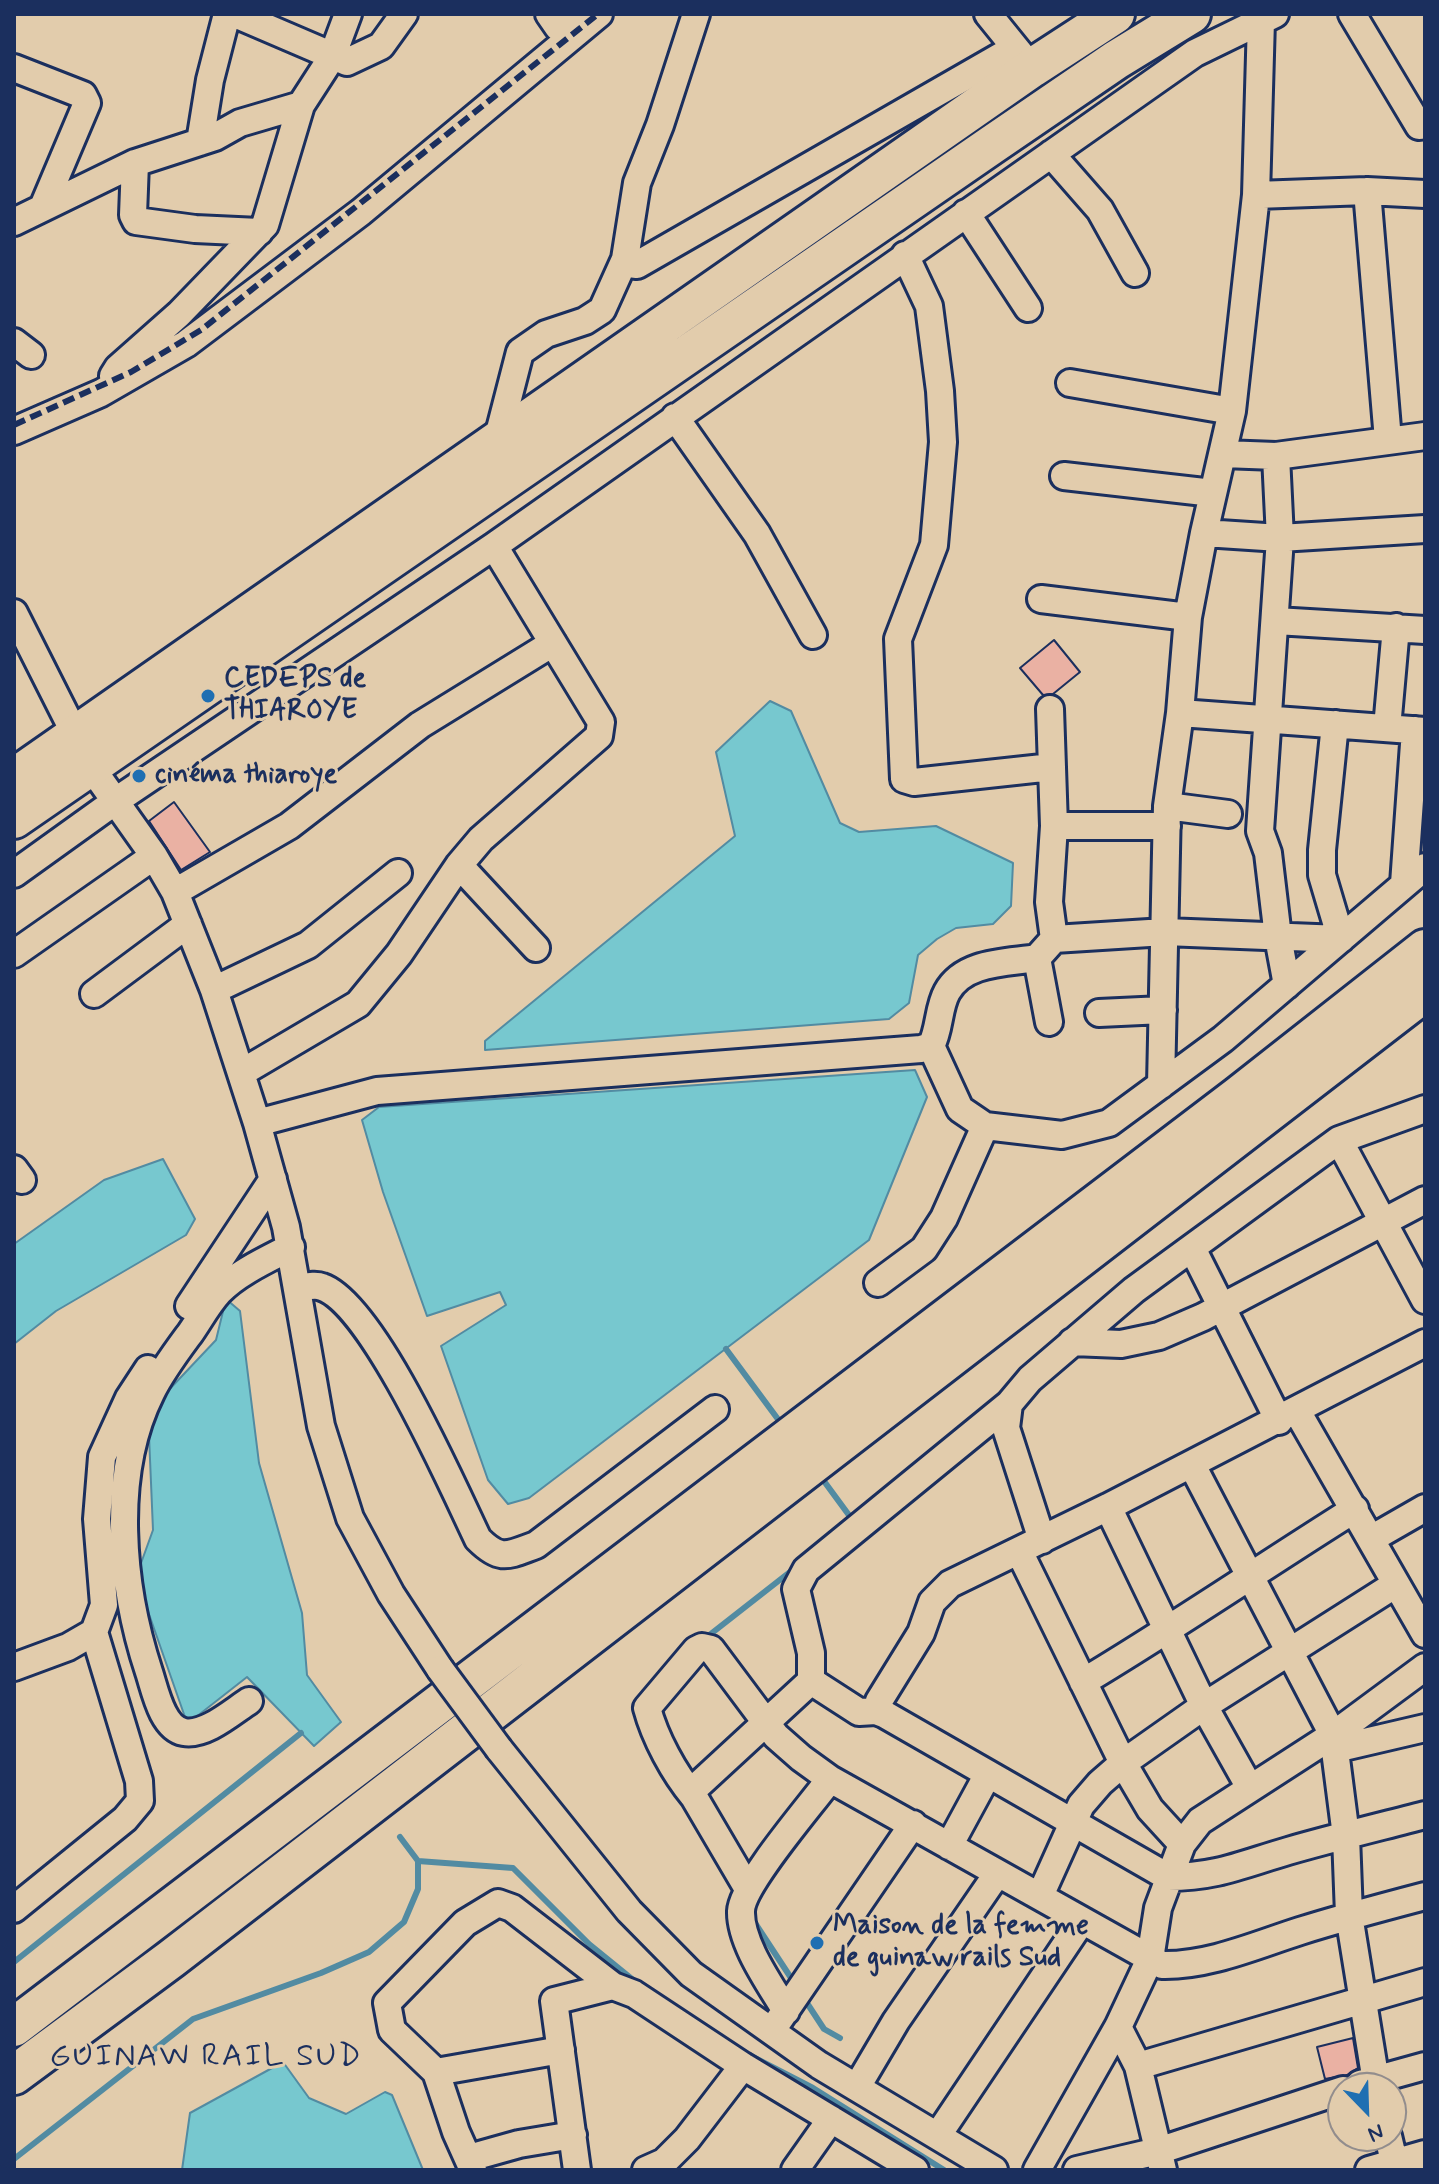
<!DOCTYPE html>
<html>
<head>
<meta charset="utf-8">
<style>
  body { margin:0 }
  #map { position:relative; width:1439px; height:2184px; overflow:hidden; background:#e2ccac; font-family:Mynerve,sans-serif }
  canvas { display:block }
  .frame { position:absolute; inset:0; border:16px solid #1b2f5e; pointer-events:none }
  .north { position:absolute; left:1327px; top:2072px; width:80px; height:80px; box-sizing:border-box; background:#e2ccac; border:2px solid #928d8d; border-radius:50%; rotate:157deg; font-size:22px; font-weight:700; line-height:32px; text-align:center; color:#1b2f5e }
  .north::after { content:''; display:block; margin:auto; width:28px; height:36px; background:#1f6fb2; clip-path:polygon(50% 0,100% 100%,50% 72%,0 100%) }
</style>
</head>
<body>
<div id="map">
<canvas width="1439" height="2184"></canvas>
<div class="frame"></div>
<div class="north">N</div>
</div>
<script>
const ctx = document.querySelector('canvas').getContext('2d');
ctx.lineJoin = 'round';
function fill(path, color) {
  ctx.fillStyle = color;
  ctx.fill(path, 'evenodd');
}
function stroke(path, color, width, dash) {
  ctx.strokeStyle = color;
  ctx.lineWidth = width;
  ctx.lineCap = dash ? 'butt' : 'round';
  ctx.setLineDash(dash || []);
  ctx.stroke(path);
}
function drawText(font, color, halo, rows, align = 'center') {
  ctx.font = font + ' Mynerve,sans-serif';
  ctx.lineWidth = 6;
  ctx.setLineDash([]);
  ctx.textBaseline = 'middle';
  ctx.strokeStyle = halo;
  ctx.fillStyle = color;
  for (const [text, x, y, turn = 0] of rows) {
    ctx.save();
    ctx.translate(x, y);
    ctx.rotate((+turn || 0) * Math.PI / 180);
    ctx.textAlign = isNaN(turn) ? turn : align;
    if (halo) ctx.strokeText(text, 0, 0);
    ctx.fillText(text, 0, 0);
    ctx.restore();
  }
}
const water = new Path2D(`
  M770 701 791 711 840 823 859 832 936 826 1013 863 1011 906 993 924 956 928 937 939 918 955 909 1003 889 1019 485 1050V1041L735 836 716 752Z
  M915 1070 927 1097 869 1240 529 1498 508 1504 488 1480 441 1346 506 1305 500 1292 427 1316 383 1192 362 1120 379 1107Z
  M163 1159 195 1219 186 1235 56 1311 14 1344V1244L104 1180Z
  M226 1299 240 1311 259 1463 302 1613 307 1675 341 1722 314 1746 247 1677 196 1717 186 1720 136 1577 153 1530 148 1412 216 1340Z
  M283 2062 309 2098 346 2114 385 2092 392 2095 423 2170H182L190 2113Z`);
const stream = new Path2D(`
  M726 1349 783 1426
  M818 1473 854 1522
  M703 1640 795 1568
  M418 1861 513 1868 589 1944 637 1983
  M753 1920 795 1984
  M14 1962 301 1733
  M803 1997 824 2029 840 2038
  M747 2054 813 2088 944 2170
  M14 2159 193 2019 321 1973 369 1952 404 1922 418 1889V1861L400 1837`);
const building = new Path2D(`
  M1054 640 1080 672 1053 694 1043 695 1020 668Z
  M174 802 210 852 181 870 149 821Z
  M1353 2038 1358 2068 1347 2075 1325 2079 1317 2047Z`);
const minor = new Path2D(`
  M235 14 347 62 381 46 404 14
  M549 14 558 27 575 14
  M696 14 660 125 637 183 625 259 629 264 637 265 1015 48
  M988 14 1026 61
  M1352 14 1419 126
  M14 68 83 95 87 103 43 207
  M200 142 210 80 227 14
  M1051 154 1100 210 1135 273
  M135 163 133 215 136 221 195 229 259 232
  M1367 191 1388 440
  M1256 195 1367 191 1425 194
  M966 213 1028 308
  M14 222 135 163 215 137 240 123 301 105 332 57 348 14
  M905 255 929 306 940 391 943 442 934 545 898 639 904 779 914 782 1052 767
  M14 342 31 355
  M113 376 118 368 179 314 265 225 301 105
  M1070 383 1232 411
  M675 417 757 534 813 635
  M14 431 101 393 186 344 361 212 599 14
  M497 441 520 352 546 334 585 321 602 310 625 259
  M1223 454 1276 456 1425 436
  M1276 456 1280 538 1260 831 1268 853 1278 937 1287 985
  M1064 476 1213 493
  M1204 533 1280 538 1425 529
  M1041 599 1188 617
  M14 613 76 736
  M1276 621 1425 630
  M1180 713 1425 731
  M1387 728 1396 627
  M91 767 154 856 175 892 214 990 257 1123 286 1227 321 1426 350 1518 391 1594 440 1669
  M1167 806 1228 814
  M1054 826H1167
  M459 865 536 948
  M14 874 117 800 494 546 1195 53 1275 14
  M1404 884 1415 730
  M175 892 289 826 420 725 553 643
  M1054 939 1165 932 1341 939 1322 875V850L1335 724
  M14 954 154 856
  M1037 958 1049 1022
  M214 990 308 945 398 873
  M94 994 188 924
  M1099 1013 1163 1010
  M931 1046 960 1109 985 1126 1062 1135 1109 1123 1223 1039 1425 867
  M241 1073 358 1004 399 954 459 865 481 839 599 736 601 722 494 546
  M1161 1085 1167 806 1180 713 1188 617 1204 533 1232 411 1256 195 1261 20
  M257 1123 377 1091 921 1049 931 1046C940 1029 938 1008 947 992 964 961 1007 963 1037 958L1054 939 1049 902 1054 826 1050 709
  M1339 1140 1425 1300
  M14 1169 22 1180
  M1192 1248 1279 1421
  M878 1283 924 1249 944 1218 985 1126
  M297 1288C305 1287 315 1284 322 1287 373 1304 453 1487 478 1539 501 1562 508 1555 536 1545L715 1409
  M189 1306 273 1179
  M1072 1342 1121 1344 1159 1336 1203 1317 1425 1200
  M1297 1411 1425 1634
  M1192 1465 1333 1735 1346 1836 1349 1915 1377 2088
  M1108 1507 1204 1706 1250 1788
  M1371 1539 1425 1508
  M1042 1540 1006 1428 1009 1404 1030 1379 1134 1290 1339 1140 1425 1109
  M1019 1551 1123 1763 1150 1809 1182 1844
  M14 1667 68 1647 94 1632 104 1605 97 1519 102 1457 129 1398 148 1369
  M811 1681 859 1712 876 1711 884 1714 1168 1877C1217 1877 1243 1864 1288 1851 1333 1838 1379 1827 1425 1815
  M1083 1682C1175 1627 1264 1566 1355 1509
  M249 1701C232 1712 205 1736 184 1732 162 1728 155 1690 149 1672 121 1587 110 1475 151 1393 161 1372 177 1351 191 1332 200 1319 208 1304 219 1292 237 1273 268 1259 291 1247
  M876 1711 879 1701 921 1633 932 1602 950 1584 1108 1507 1425 1343
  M499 1749 629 1911 691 1974 819 2065 994 2170
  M1335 1749 1425 1728
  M694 1797C674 1773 655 1738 647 1708L696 1650 702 1647 711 1649 776 1736 801 1758 830 1779 1162 1965C1209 1966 1256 1945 1300 1931 1341 1918 1383 1907 1425 1896
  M949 1846 988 1774
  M748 1889 694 1797 695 1788 811 1681V1653L796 1589 806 1570 1009 1404
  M1040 1896 1081 1805 1100 1783 1123 1763 1204 1706 1396 1584
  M14 1909 125 1819 140 1801 139 1781 94 1632
  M786 2011C770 1984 740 1943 741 1911 742 1884 811 1805 830 1779
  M777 2023 913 1824
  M1118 2027 1138 2066 1163 2170
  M1138 2066 1425 1982
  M436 2072 561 2050
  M1360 2084 1425 2066
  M857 2087 896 2021 997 1874
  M938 2135 1081 1922
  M1388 2136 1396 2170
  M469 2158 519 2144 573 2135
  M473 2170 456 2132 436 2072 392 2030 387 2003 465 1923 498 1903 512 1908 613 1986
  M577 2170 554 2001 613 1986 634 1994 743 2066 915 2170
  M646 2170 664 2162 687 2139 743 2066
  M795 2170 831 2119
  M1037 2170 1118 2027 1150 1959 1158 1908 1182 1844 1200 1821 1333 1735 1425 1667
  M1077 2170 1158 2151 1343 2090
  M1369 2170 1425 2154`);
const highway = new Path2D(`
  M14 778 1032 68 1115 14
  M14 819 993 144 1116 60 1191 14
  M14 2027 1238 1096 1425 949
  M14 2075 171 1959 1425 992`);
const rail = new Path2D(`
  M14 425 131 372 201 330 598 14`);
const minorBridge = new Path2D(`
  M440 1669 499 1749`);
const markers = [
  [208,696,8,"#1f6fb2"],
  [139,776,8,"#1f6fb2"],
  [817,1943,8,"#1f6fb2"]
];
const poiNames = [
  ["CEDEPS de",224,680],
  ["THIAROYE",224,712],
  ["cinéma thiaroye",155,776],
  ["Maison de la femme",833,1927],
  ["de guinaw rails Sud",833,1959]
];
const quarterNames = [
  ["GUINAW RAIL SUD",206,2058]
];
fill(water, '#77c8cf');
stroke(water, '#528ba2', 2);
stroke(stream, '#528ba2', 6);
fill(building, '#eab1a3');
stroke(building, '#1b2f5e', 2);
stroke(minor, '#1b2f5e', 32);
stroke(highway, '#1b2f5e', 44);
stroke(minor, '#e2ccac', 26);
stroke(highway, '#e2ccac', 38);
stroke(rail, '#1b2f5e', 6, [12, 6]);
stroke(minorBridge, '#1b2f5e', 32, []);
stroke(minorBridge, '#e2ccac', 26);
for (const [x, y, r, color] of markers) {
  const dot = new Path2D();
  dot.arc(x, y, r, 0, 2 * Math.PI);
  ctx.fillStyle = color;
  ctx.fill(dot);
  stroke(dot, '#e2ccac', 3);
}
drawText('bold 28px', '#1b2f5e', '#e2ccac', poiNames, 'left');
ctx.letterSpacing = '2px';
drawText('32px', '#1b2f5e', '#e2ccac', quarterNames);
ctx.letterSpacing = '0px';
</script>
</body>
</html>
